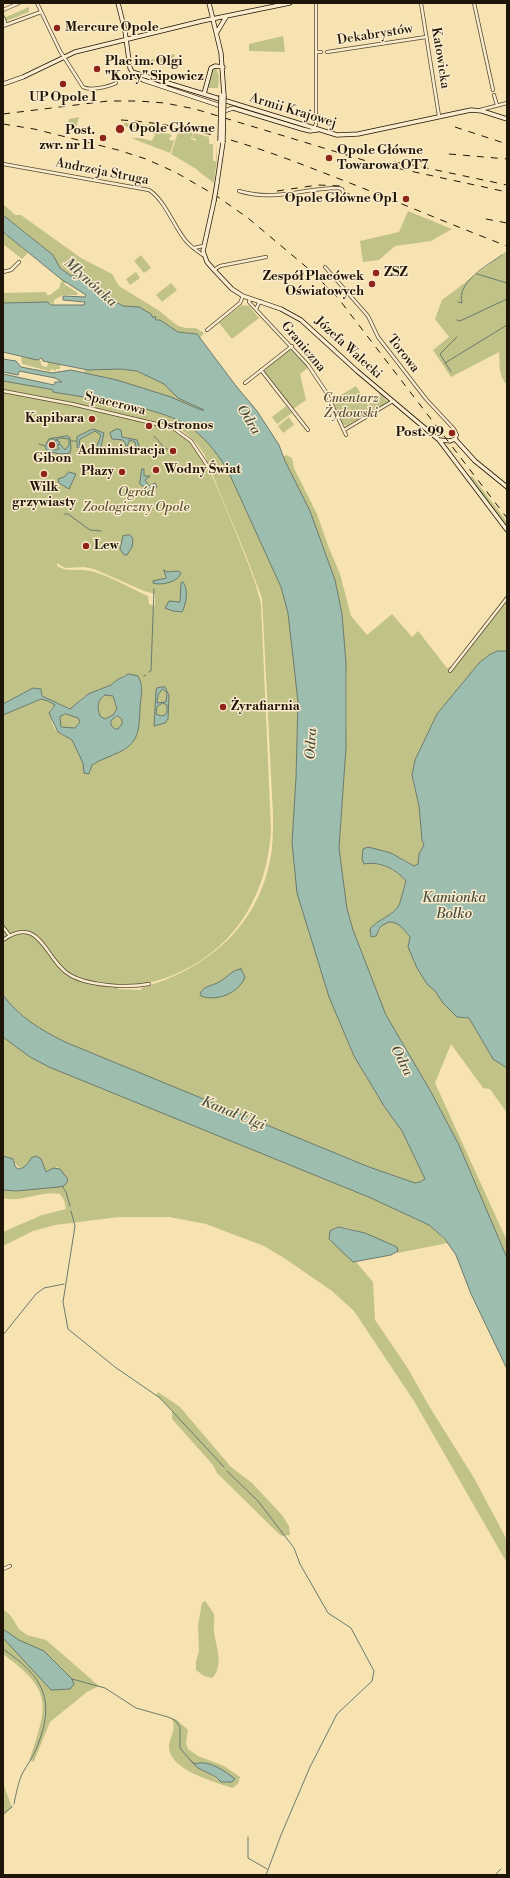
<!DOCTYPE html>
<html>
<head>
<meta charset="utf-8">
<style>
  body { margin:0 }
  #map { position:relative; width:510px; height:1878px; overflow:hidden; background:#f7e2b1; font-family:"Libre Bodoni",serif }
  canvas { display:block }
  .frame { position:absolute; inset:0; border:4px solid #1e1508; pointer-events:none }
</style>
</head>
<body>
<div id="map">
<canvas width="510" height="1878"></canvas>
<div class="frame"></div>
</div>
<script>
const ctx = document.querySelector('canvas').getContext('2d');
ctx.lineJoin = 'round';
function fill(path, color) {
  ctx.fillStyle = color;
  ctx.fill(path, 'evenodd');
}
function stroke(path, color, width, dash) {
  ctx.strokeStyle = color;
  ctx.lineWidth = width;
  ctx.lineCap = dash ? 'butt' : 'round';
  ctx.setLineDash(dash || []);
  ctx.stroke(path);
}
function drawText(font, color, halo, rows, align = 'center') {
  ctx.font = font + ' "Libre Bodoni",serif';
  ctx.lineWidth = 3;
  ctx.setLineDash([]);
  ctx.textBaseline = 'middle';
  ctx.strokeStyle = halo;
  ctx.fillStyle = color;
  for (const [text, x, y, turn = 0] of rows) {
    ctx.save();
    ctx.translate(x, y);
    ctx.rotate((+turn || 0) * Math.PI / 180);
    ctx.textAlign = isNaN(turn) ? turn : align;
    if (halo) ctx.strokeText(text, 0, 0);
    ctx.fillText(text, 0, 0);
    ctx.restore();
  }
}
const green = new Path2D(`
  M29 7V12L6 21 4 18Z
  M283 36 285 52 249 51V44Z
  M175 54 172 66 157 61 150 62 146 72 150 60Z
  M216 68 219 76 218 88H208L212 71Z
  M79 117 75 131 67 129 69 119Z
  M124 123 155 125 156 132 170 134 172 136 169 138 170 140 173 141 175 139 170 153 131 138H140L152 141 155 134 124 126Z
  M179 129 193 133 191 139 196 141V139L192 138 194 133 209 137V144H213V161H216L217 144V159L214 183 198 171V170L171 154Z
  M3 204 15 215H21L81 258 112 274 119 286 158 310 178 326 186 328H196L204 333 200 338 197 334 177 332 160 320H156L154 319 156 317 153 318 123 306 105 296 106 294 75 275 71 276 60 268 53 255 3 215Z
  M408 211 452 229 431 241 395 246 379 260 363 262 360 241 399 232Z
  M3 232 28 253 22 259 3 244Z
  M507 251V385C498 375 500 365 499 352L451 377 433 350 449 337 435 319 442 300Z
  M141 255 151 268 144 273 134 261Z
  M136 272 140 278 130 285 126 279Z
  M62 280 66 282 64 284 78 293 77 295H63L54 300V305L48 302 3 303V293L46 292 47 295H50L59 288Z
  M171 283 177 290 162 302 156 295Z
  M242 305 249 306 259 318 232 339 219 323Z
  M292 346 309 367 300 374 306 400 292 410 261 370Z
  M21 357 40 360 42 366 47 367 48 363 45 361 60 364V369H56V371L50 368 52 370 49 371 22 364Z
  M85 369H120L137 371 164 384 178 398 204 410H201C163 393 125 381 84 373Z
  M3 381 49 389 53 390V392C92 399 164 406 194 430 208 441 220 457 229 473L281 587 288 613 298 702 296 777 292 843 297 893 329 997 354 1056 384 1106 402 1131 425 1179 420 1182 415 1183 369 1167 65 1042C41 1030 19 1017 3 995V715L44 698 39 688H33L3 704V392L49 400 165 427C176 430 188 437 195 447 214 474 225 507 238 538 246 559 256 581 261 604L271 829C268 890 239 944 182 971 162 981 141 986 118 985V989L141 990V988C210 969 263 922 272 848 273 837 273 825 273 814L262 598 247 558 204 454C195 440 182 426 165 425L50 398 3 389ZM57 563 65 568 84 567 94 569 144 591 155 594V606L149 604 148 596C129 588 104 572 84 570 74 569 66 572 57 566ZM124 675 138 676C144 687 141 695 140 707 139 730 139 745 115 754 107 757 99 760 92 765L90 773C83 764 79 749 72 741 69 737 63 736 59 733 52 728 51 718 50 710L57 703 72 709 83 697 111 685Z
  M356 386 368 405 375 400 380 393 387 401 390 402 346 426 342 424 331 401Z
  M286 406 292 413 277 424 272 417Z
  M289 417 294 425 283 433 278 426Z
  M286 455 292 458 294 468 317 514 329 548 340 574 351 616 367 635 392 614 412 637 418 631 447 668 452 666 507 594V651H498L489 655 479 663 437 714 415 760 413 770V781L419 806 422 840 424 845 419 854 418 864 414 866 405 860 384 851 364 864C381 862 396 869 406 881 405 884 400 903 399 905 393 916 378 919 370 929L371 937C373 935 378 933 379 931 381 930 381 927 382 926 393 914 403 929 410 937L408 947 417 968 428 984 435 990 443 1003 460 1017 469 1018 493 1059 507 1068V1113L490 1089 483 1088 451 1044 435 1083 507 1241V1258L459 1145 431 1092 386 1015 353 930 347 909 339 848 346 747 347 684 342 614 335 580 325 552 305 501 283 457Z
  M472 476 507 522V530L468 479Z
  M105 695 113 696 117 709 113 715 105 719 100 716C97 707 97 700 105 695Z
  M66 714 78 718 80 722 75 728 61 727 60 717Z
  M111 723a6 6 0 1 1 12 0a6 6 0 1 1-12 0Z
  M3 1037 30 1057 50 1067 371 1198 429 1225 448 1243 397 1253V1247C386 1243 348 1225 338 1227 336 1227 332 1230 330 1231L329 1239 356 1262 373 1282 375 1320 407 1367 429 1406 474 1478 507 1540V1563L414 1401 354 1311 332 1291 284 1258 264 1246 206 1224 169 1217H119L55 1225 33 1231 3 1246V1232L42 1215 66 1209 64 1200 60 1194C41 1190 22 1203 3 1198V1190L16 1191 54 1187 67 1178 57 1167 46 1172 41 1159 31 1158C26 1171 19 1172 13 1159L3 1156Z
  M158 1392 180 1407 231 1467 252 1483 282 1515 289 1526 290 1535 282 1536 278 1533 217 1473 213 1465 172 1419V1410L156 1395Z
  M205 1601C208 1605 212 1610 214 1615 215 1620 213 1625 214 1630 215 1645 225 1666 212 1678L204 1676 196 1670V1661L199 1651 198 1625 202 1603Z
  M3 1609 11 1616 19 1629 27 1635 46 1640 99 1686 87 1692 50 1722 34 1761 32 1762 30 1759C48 1704 53 1691 3 1654Z
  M171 1718 177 1720 188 1730 186 1743 188 1749 198 1756 224 1766 240 1777 238 1784 232 1788C215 1782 170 1770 169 1748 169 1737 178 1729 171 1718ZM192 1762 195 1764 215 1766 234 1779 221 1782C212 1774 201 1772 192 1762Z
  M3 1783 11 1805 13 1806 3 1816Z`);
const water = new Path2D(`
  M3 215 53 255 60 268 71 276 75 275 106 294 105 296 123 306 139 307 151 314 153 318 155 316 156 317 155 319 156 320H160L178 332 197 334 236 386 257 411 279 445 285 461 310 511 335 580 342 614 346 663V747L339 848 347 909 353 930 386 1015 431 1092 459 1145 507 1258V1369L471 1294 456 1255 445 1239 429 1225 371 1198 49 1067 30 1057 3 1037V995C19 1017 41 1030 65 1042L369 1167 415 1183 420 1182 425 1179 402 1131 384 1106 354 1056 329 997 297 893 292 843 296 777 298 702 288 613 281 587 229 473C220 457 208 441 194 430 164 406 92 399 53 392V390L49 389 3 381V374L54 385 55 382H62L55 378 19 371 18 375 3 372V359L16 361 21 367 52 373 71 370 117 380 171 397 201 410H204L178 398 164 384 137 371 120 369 88 370 43 361 42 358 37 360 3 352V303L48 302 51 305H84L85 302 63 300V296L85 297 86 295 61 279 3 232Z
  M93 429 104 433 100 451 95 452 101 435 95 431 80 439 79 445 83 449 77 447V437Z
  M117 429 121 430 122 437 137 440 139 446 136 453H128L125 451 126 444 123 440 112 439 110 433ZM130 440 135 442 136 446 135 452 126 450Z
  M68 436 70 438 71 448 70 453 60 454 47 451 45 446 49 439ZM61 438 69 439V445L65 450 60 444 58 445 60 442 56 440ZM51 439H54L59 449 54 450 48 447 47 443Z
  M142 469H144V476H150L145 480 149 486 155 483 157 487 150 491 140 484Z
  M69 472 76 474 69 489 59 483 58 479 64 477Z
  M130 535 133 539 132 547 127 555H124L120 549 123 536Z
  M164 570 167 572 178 571 181 573C179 582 160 586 153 583V581L166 578Z
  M183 582C189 589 186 605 182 612L173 611 165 608 169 601 180 602 181 583Z
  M498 651H507V1068L493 1059 469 1018 457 1017 443 1003 435 991 427 984 417 968 408 947 410 937C404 930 400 922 389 922L381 926 376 936 371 937 370 929C378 919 393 916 399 905 400 903 405 884 406 881 396 869 380 861 364 864L362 859 363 849 368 847 391 853 414 866 418 864 419 854 424 845 422 840 419 806 412 775 415 760 437 714 479 663 489 655Z
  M129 674 138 676C144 687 141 695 140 707 139 730 140 744 115 754 107 758 99 760 92 765L89 774 84 773 83 763 72 740 58 732 49 713 55 705 48 701 41 699 3 715V704L33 688 41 689 42 696 70 709 88 694 111 685 117 680ZM105 695 113 696 117 709 113 715 105 719 100 716C97 707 97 700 105 695ZM66 714 78 718 80 722 75 728 61 727 60 717ZM117 716 122 719V724L118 729H115L111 725V721Z
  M165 687 169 695 168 719 165 723 154 726 156 691 157 688ZM163 689 167 693 166 702 157 703 158 695ZM163 703 167 705V712L165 715 161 716 156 714 157 707Z
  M241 969 245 977C239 993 217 1002 201 996L200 994C203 986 212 986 219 982 227 978 231 970 241 969Z
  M3 1156 13 1159C14 1161 14 1163 15 1166 20 1174 29 1163 31 1158L36 1156 41 1159 46 1172 53 1168 60 1169 67 1178 68 1181 64 1186 59 1187 16 1191 3 1190Z
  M339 1227 365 1233 397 1247 398 1251 391 1255 353 1262 329 1239 330 1231Z
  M3 1629 19 1640 44 1651 72 1679 74 1684 70 1689 51 1690 3 1638Z
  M191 1761 195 1764C208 1759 225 1771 235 1779L232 1782H221L216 1777 198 1768Z`);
const stream = new Path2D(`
  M477 274 507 283
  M458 302 462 303C456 282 488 265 502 255
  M457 320 460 321 507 299
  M445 363 507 325
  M451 372 440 354 457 337
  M154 436 162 445V448L168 449
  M71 441H76
  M39 444 45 446
  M64 514H68L90 530 101 531
  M149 672 151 671 154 589
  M144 676 146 675
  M62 1186 66 1192 70 1206
  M71 1211 75 1226 63 1302 68 1329 115 1367 160 1398 224 1467
  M3 1335 36 1294 44 1288 64 1284
  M227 1471 258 1501 294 1548 300 1564 328 1613 351 1628 374 1671 372 1681 337 1714 310 1767 281 1835 266 1875
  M3 1649C44 1677 56 1700 37 1747 33 1757 27 1765 22 1774 18 1783 16 1794 14 1804
  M72 1679 105 1688 136 1708 168 1717 175 1720 180 1727V1748L191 1761
  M3 1814 12 1807
  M248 1837V1858L267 1869
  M495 1875 501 1869`);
const street = new Path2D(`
  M37 3 60 51 83 87C90 91 108 87 116 83
  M421 3 439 116
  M474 3 493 90
  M3 10 19 3
  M3 17 6 25
  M3 26 41 12
  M316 52H321
  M327 52 426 37
  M494 95 497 105
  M480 110 507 103
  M314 128 316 124V3
  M3 164 149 190C165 200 174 227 186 241 191 247 197 251 203 255
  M239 191C275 202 303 188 338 188L342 189 344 194 348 195
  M194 248 203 246
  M325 267 368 316 378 337 426 399 454 429 457 435 455 439
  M214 270 220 266 266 257
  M3 272 11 270 19 262
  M250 299 249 302 308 365 326 392 346 435
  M256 309 260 301
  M207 330 240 303 243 296
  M261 370 308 430
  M245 383 292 346
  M3 391 72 404 173 428 191 441 207 465
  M344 430 393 401
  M450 671 507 598
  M3 927 10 936
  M3 940C41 913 45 961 70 975 88 986 128 988 149 984
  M3 1569 10 1566`);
const secondary = new Path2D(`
  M118 3 125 31 130 68 134 75 143 80 221 106
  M209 3 221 53 224 96
  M217 32 226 17
  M132 72 337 135 358 134 471 110 482 111 507 119
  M3 84 23 77 75 52 202 21 290 3
  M204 94 211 68 215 66 223 67
  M224 111 233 108 302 129 310 131 317 130
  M217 183 223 142
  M214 201 203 251 207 262 214 270 232 289 243 296 281 309 301 320 357 371 439 440 507 530
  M440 440 450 441 455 439 475 461 507 487`);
const rail = new Path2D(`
  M3 114 108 101H138L165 103 195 109 373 163 507 192
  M121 120C191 124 255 146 319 171 382 195 444 222 507 246
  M3 124 34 129 118 150 146 159 175 172 215 195 248 218 311 271 338 298 507 518
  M455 127 507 144
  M449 154 507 159
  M394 162 417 166 507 185
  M277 191 318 185 341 186
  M486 219 507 223`);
const secondaryBridge = new Path2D(`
  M220 141 221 95
  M223 142 224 96
  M214 201 217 183`);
const markers = [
  [57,28,4,"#8f2418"],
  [97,69,4,"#8f2418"],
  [63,84,4,"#8f2418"],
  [120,129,5,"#8f2418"],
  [103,138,4,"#8f2418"],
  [329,158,4,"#8f2418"],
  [406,199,4,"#8f2418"],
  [376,273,4,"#8f2418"],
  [372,284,4,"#8f2418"],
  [92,419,4,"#8f2418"],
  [149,426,4,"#8f2418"],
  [452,433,4,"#8f2418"],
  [52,445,4,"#8f2418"],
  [173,451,4,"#8f2418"],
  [156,470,4,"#8f2418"],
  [122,472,4,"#8f2418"],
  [44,474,4,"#8f2418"],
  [86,546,4,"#8f2418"],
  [223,707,4,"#8f2418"]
];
const poiNames = [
  ["Mercure Opole",65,28],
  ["Plac im. Olgi",105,62],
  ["\"Kory\" Sipowicz",105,77],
  ["UP Opole 1",63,98,"center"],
  ["Opole Główne",129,129],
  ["Post.",95,131,"right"],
  ["zwr. nr 11",95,146,"right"],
  ["Opole Główne",337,151],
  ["Towarowa OT7",337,166],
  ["Opole Główne Op1",398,199,"right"],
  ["ZSZ",384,273],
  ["Zespół Placówek",364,277,"right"],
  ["Oświatowych",364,292,"right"],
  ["Kapibara",84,419,"right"],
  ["Ostronos",157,426],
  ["Post. 99",444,433,"right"],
  ["Administracja",165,451,"right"],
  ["Gibon",52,459,"center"],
  ["Wodny Świat",164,470],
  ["Płazy",114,472,"right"],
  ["Wilk",44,488,"center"],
  ["grzywiasty",44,503,"center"],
  ["Lew",94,546],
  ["Żyrafiarnia",231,707]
];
const streetNames = [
  ["Dekabrystów",375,35,-9],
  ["Katowicka",440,58,81],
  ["Armii Krajowej",293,111,17],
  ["Andrzeja Struga",102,172,11],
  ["Graniczna",303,347,50],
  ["Józefa Walecki",348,348,42],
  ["Torowa",403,354,52],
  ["Spacerowa",115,404,14]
];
const parkNames = [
  ["Cmentarz",351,399],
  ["Żydowski",351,414],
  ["Ogród",136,493],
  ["Zoologiczny Opole",136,508]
];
const waterNames = [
  ["Młynówka",90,283,42],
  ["Odra",248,420,58],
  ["Odra",312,744,-87],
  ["Kamionka",454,899],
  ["Bolko",454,915],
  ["Odra",401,1061,63],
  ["Kanał Ulgi",233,1114,22]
];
fill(green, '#c1c288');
fill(water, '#9dbdae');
stroke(water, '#6a7a6c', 1);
stroke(stream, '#6a7a6c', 1);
stroke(street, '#544832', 4);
stroke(secondary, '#1e1508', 5);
stroke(street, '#faeccc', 2.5);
stroke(secondary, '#faeccc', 3.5);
stroke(rail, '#1e1508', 1, [7, 7]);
stroke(secondaryBridge, '#1e1508', 5, []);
stroke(secondaryBridge, '#faeccc', 3.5);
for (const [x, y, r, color] of markers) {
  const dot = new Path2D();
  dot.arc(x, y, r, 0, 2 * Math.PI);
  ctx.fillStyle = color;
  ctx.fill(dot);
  stroke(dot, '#faeccc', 1.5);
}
drawText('bold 13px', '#1e1508', '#faeccc', poiNames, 'left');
drawText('13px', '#1e1508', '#faeccc', streetNames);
drawText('italic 13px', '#575235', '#faeccc', parkNames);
drawText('italic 14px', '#4a5042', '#faeccc', waterNames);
</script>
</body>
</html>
